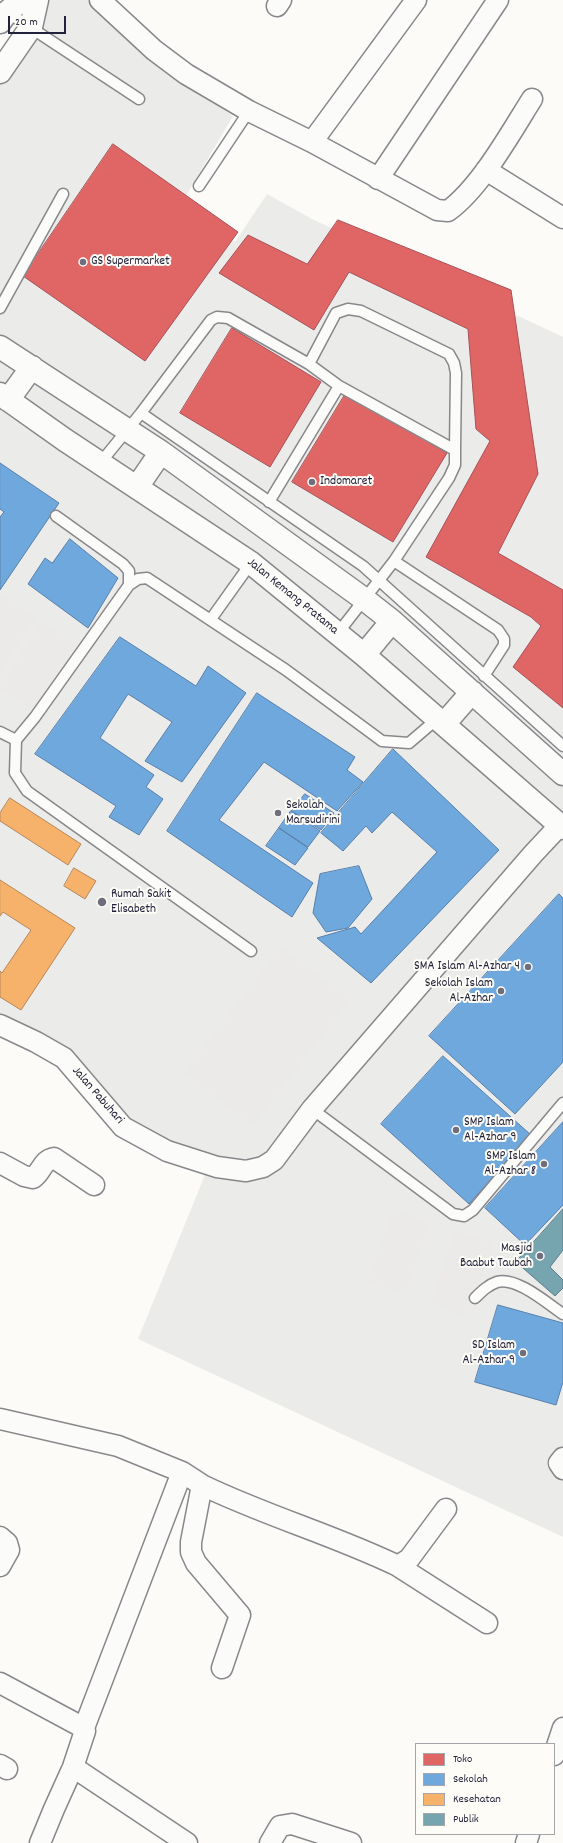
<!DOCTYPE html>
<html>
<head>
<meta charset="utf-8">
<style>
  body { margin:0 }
  #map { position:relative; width:563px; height:1843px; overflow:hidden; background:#fcfbf8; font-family:Dekko,sans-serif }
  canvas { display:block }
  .legend { position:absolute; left:415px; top:1743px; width:140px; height:92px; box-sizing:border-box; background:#fdfcf7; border:1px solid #a5a5ac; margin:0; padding:5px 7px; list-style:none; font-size:12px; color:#22223b }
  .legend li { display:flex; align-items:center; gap:8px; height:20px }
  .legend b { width:20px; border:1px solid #a5a5ac }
  .scale { position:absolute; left:8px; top:16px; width:58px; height:18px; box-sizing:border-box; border:2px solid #22223b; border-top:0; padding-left:5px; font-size:12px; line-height:14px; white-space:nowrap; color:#22223b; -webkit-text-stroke:3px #fdfcf7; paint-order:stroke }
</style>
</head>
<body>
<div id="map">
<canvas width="563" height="1843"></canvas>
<ul class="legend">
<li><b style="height:11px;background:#e06666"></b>Toko</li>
<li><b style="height:11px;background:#6fa8dc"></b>Sekolah</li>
<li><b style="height:11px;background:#f6b26b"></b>Kesehatan</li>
<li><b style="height:11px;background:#76a5af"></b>Publik</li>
</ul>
<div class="scale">20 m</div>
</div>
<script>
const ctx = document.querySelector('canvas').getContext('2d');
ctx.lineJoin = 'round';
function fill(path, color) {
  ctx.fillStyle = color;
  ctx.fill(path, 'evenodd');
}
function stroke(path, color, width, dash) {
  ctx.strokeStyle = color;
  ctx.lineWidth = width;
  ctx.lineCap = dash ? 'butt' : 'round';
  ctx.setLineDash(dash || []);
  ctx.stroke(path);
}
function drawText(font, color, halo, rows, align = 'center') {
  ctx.font = font + ' Dekko,sans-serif';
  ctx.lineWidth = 4;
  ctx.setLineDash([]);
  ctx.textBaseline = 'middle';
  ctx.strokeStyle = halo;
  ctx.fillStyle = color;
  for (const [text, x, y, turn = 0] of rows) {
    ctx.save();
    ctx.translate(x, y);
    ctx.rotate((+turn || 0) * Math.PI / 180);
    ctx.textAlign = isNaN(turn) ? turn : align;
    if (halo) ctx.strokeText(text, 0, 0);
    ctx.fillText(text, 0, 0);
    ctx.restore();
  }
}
const built = new Path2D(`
  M42 0H91L130 42 233 116 180 206 235 242 267 194 312 219 563 337V1537L138 1339 207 1170 107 1123 85 1069 0 1032V63Z`);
const green = new Path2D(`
  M3 595 36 617 0 672V599Z
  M43 621 75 644 33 709 0 688V686Z
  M281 947 350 999 253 1126 184 1073Z
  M393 1208 430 1222 405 1295 367 1282Z
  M456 1230 493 1244 468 1317 430 1304Z`);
const shops = new Path2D(`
  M113 144 238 232 145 361 23 276Z
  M338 220 511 290 538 474 498 553 563 590V708L513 667 541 626 531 617 426 557 490 441 476 429 468 329 349 272 314 330 219 273 248 235 307 264Z
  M232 328 321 382 270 467 180 413Z
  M346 393 447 453 393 542 292 482Z`);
const schools = new Path2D(`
  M0 463 59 503 0 590V517L4 512 0 509Z
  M70 539 118 578 88 628 28 584 45 558 52 563Z
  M120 637 196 686 208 666 246 693 182 782 145 761 172 722 128 694 100 738 154 775 146 787 163 799 139 835 109 817 116 806 35 754Z
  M257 693 355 757 347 770 363 782 337 811 264 762 219 820 313 883 292 917 167 831Z
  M393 749 499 850 371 983 317 938 355 927 361 934 437 852 392 812 372 833 366 826 343 851 321 833Z
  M305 794 334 813 321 830 292 811Z
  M291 811 320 831 308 847 279 828Z
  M279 828 308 848 295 865 266 846Z
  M359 866 372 899 348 928 326 932 313 913 320 874Z
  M559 894 563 898V1062L515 1114 429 1036Z
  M443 1056 531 1135 469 1204 381 1124Z
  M563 1122V1205L525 1245 485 1208Z
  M498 1305 563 1323V1382L556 1405 475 1382Z`);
const health = new Path2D(`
  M10 798 81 844 68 865 0 821V813Z
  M74 868 96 881 85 899 64 886Z
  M0 880 75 928 21 1010 0 997V971L2 973 31 930 3 912 0 916Z`);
const public = new Path2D(`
  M563 1209V1250L550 1267 563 1280V1288L555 1296 516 1262Z`);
const lane = new Path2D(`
  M7 12 139 99
  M199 186 249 111
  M0 308 63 194
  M309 364 336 313 348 309 361 311 449 354 454 363 456 373 455 450
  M141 413 363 566 563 746
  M101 462 141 413 211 320 217 317 228 318 309 364 339 386 455 450V465L449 478 394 561 338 633
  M269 502 339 386
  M56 516 123 564 129 571V585L35 717 16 740 15 773 27 791 251 951
  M394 561 498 630 504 639V645L484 676
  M129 585 138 579 147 578 286 670 382 741 409 743 437 719
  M211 619 251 563
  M0 732 16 740
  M312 1109 453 1214 464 1216 473 1210 563 1103
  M475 1298C482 1291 488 1285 497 1282 516 1276 548 1304 563 1314`);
const street = new Path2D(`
  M100 0 154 50 186 74 249 111 312 142 437 210 448 211C480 188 510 134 532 99
  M277 6 281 0
  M312 142 416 0
  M486 170 563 218
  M378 179 498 0
  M0 1025 36 1042 64 1058 123 1127 167 1151 217 1167 246 1171 263 1167 274 1160 312 1109 533 854 560 825
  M0 1163 24 1176 33 1178C42 1172 42 1160 54 1158L94 1185
  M0 1419 118 1446 182 1472 202 1485 191 1542V1552L196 1563 240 1615 222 1668
  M563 1458 559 1463 563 1469
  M202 1485C266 1516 334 1535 398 1566L409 1559 446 1509
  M0 1537 7 1543 9 1550 0 1566
  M398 1566 487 1623
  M0 1683 84 1728 85 1731 73 1767 54 1809 40 1843
  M84 1728 182 1472
  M554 1755 563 1728
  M0 1765 7 1769
  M73 1767 187 1843
  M270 1843 280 1826 292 1824 351 1843
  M526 1843 529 1834`);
const secondary = new Path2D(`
  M0 347 161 452 364 599 392 621 563 774
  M0 394 65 440 251 563 364 655 563 828
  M8 400 32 367
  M137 487 161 452
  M364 655 392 621
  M444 724 472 692`);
const primary = new Path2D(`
  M0 22 7 12 22 0
  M0 72 31 27 37 0`);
const markers = [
  [83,262,4,"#6e6e7d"],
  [312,482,4,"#6e6e7d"],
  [278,813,4,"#6e6e7d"],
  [102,902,5,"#6e6e7d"],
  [528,967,4,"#6e6e7d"],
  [501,991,4,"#6e6e7d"],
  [456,1130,4,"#6e6e7d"],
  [544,1164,4,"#6e6e7d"],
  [540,1256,4,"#6e6e7d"],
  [523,1353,4,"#6e6e7d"]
];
const poiNames = [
  ["GS Supermarket",91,262],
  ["Indomaret",320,482],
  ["Sekolah",286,806],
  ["Marsudirini",286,821],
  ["Rumah Sakit",111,895],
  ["Elisabeth",111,910],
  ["SMA Islam Al-Azhar 4",520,967,"right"],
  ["Sekolah Islam",493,984,"right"],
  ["Al-Azhar",493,999,"right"],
  ["SMP Islam",464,1123],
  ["Al-Azhar 9",464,1138],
  ["SMP Islam",536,1157,"right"],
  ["Al-Azhar 8",536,1172,"right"],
  ["Masjid",532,1249,"right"],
  ["Baabut Taubah",532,1264,"right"],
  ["SD Islam",515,1346,"right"],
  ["Al-Azhar 9",515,1361,"right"]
];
const streetNames = [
  ["Jalan Kemang Pratama",292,597,39],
  ["Jalan Pabuhari",97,1096,49]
];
fill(built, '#ebebe9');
fill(green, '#ebeae8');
fill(shops, '#e06666');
stroke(shops, '#a75259', 1);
fill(schools, '#6fa8dc');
stroke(schools, '#5880ac', 1);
fill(health, '#f6b26b');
stroke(health, '#b6875d', 1);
fill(public, '#76a5af');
stroke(public, '#5d7e8c', 1);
stroke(lane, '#88888c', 13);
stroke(street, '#88888c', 23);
stroke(secondary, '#88888c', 25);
stroke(primary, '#88888c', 25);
stroke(lane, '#fbfbf9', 10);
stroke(street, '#fbfbf9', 20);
stroke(secondary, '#fbfbf9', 22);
stroke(primary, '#fbfbf9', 22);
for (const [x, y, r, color] of markers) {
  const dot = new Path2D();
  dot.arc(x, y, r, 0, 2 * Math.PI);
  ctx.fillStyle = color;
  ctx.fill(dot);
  stroke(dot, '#fdfcf7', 1.5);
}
drawText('13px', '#22223b', '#fdfcf7', poiNames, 'left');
drawText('13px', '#22223b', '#fdfcf7', streetNames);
</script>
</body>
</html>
